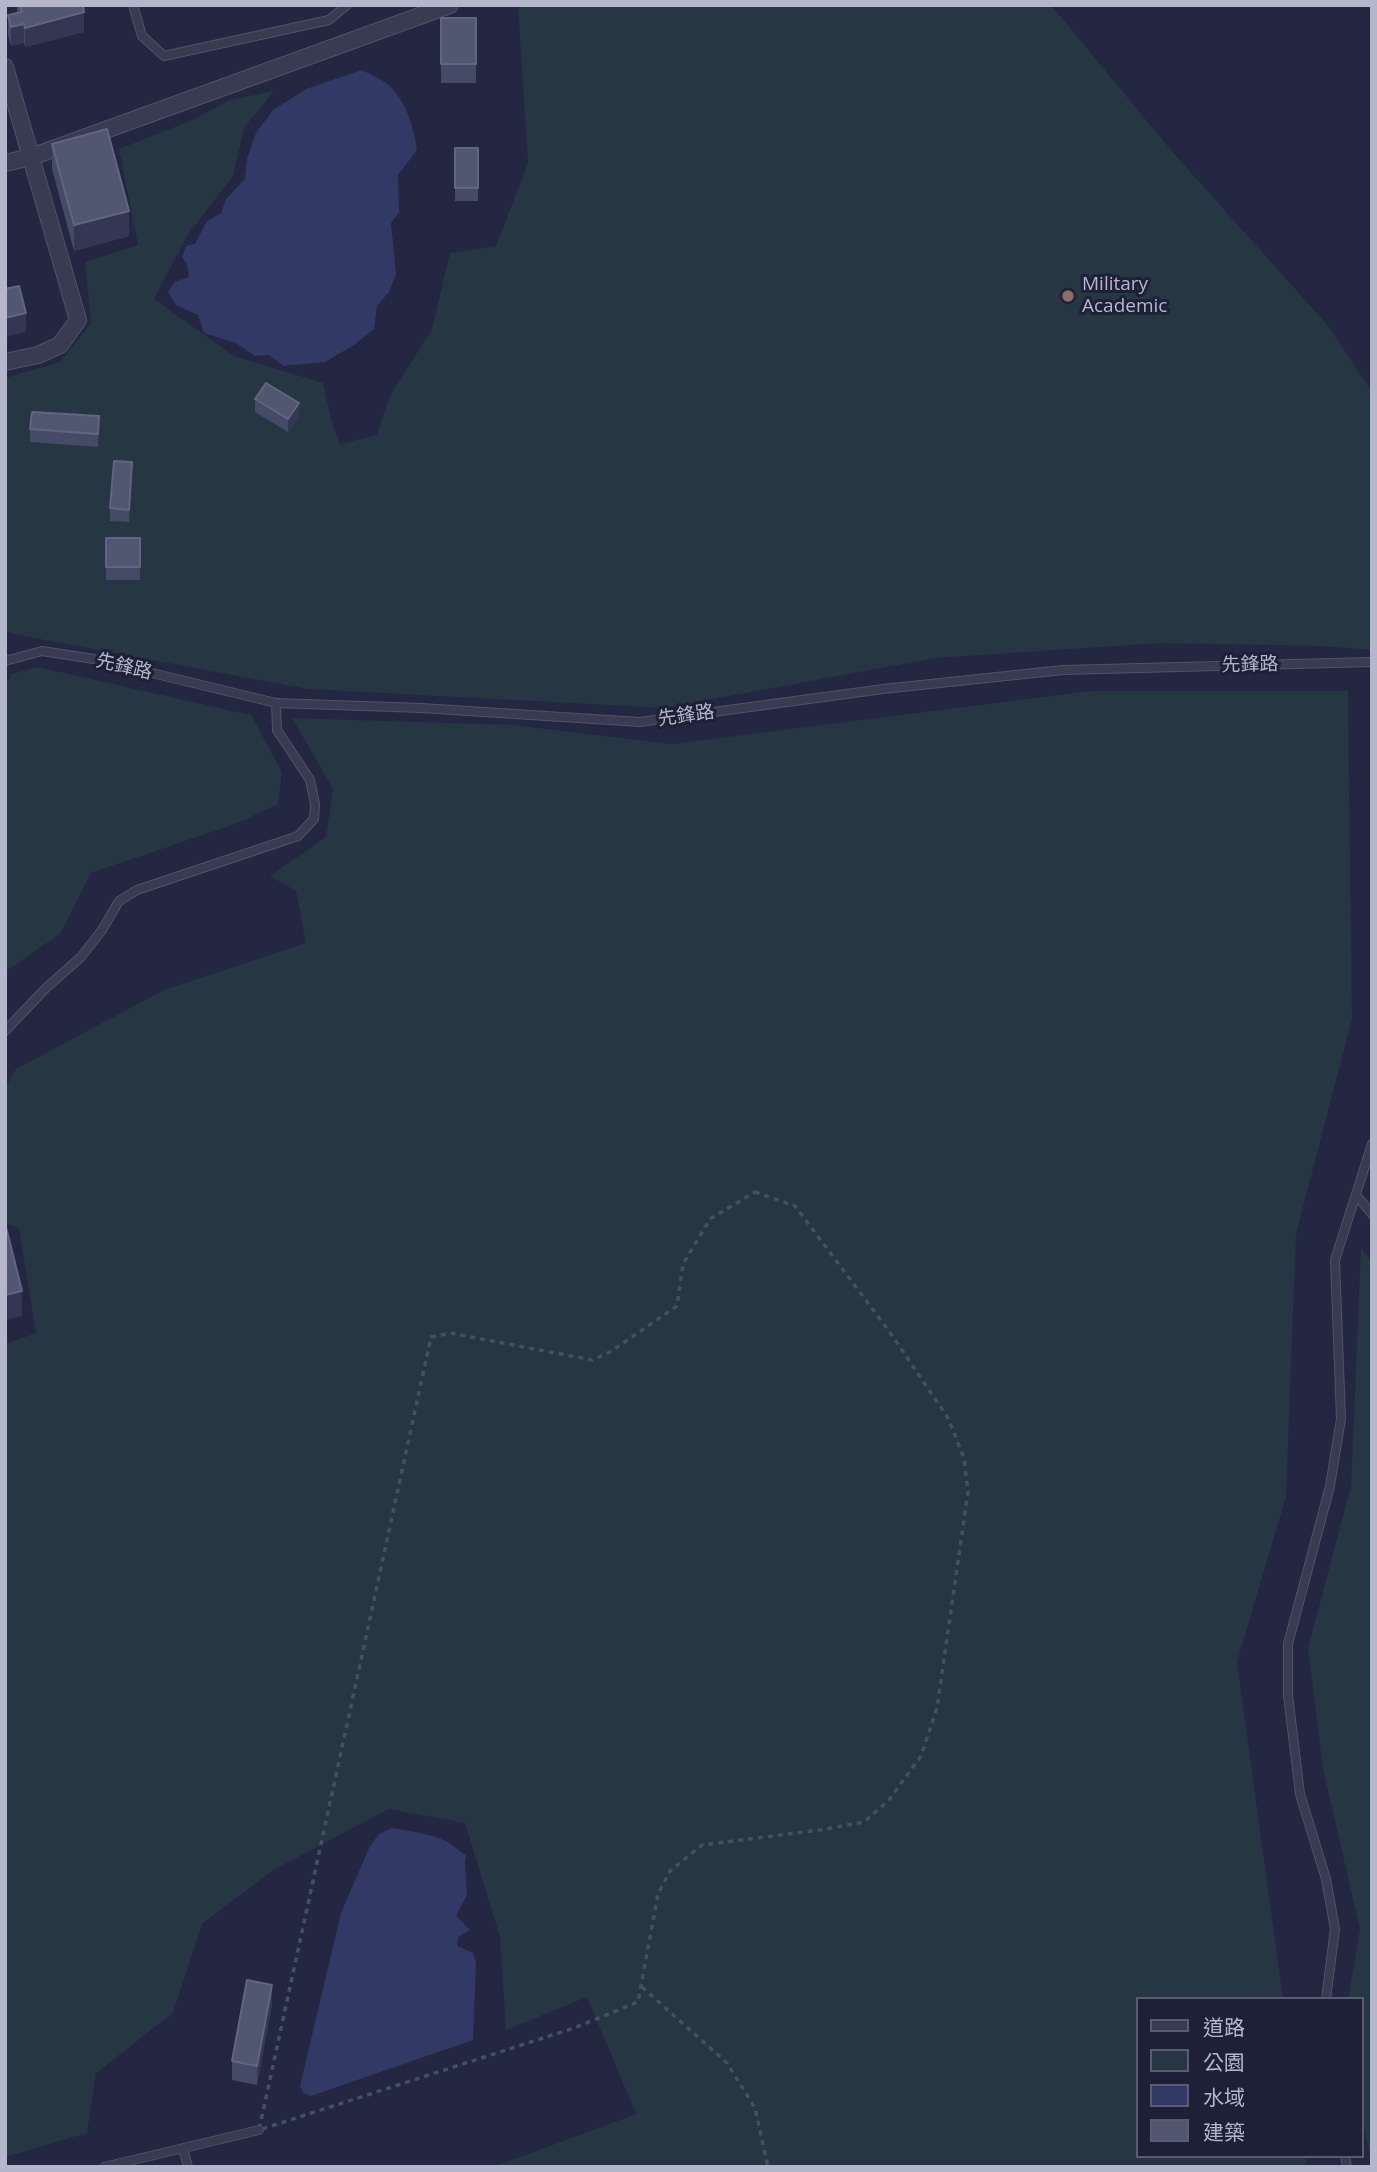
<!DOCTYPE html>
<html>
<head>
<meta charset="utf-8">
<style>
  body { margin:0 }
  #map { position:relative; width:1377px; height:2172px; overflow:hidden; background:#232741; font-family:"Open Sans","Noto Sans TC",sans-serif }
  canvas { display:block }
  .frame { position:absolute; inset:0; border:7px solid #b4b6cb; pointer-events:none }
  .legend { position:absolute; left:1136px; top:1997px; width:228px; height:161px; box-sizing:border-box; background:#1d2036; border:2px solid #595c72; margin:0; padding:9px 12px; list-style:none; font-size:21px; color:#b4b6cb }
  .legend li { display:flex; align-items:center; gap:14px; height:35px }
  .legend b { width:35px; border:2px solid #595c72 }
</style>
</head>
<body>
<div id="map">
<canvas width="1377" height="2172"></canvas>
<div class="frame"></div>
<ul class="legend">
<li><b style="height:9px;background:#383b51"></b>道路</li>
<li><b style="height:19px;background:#263642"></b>公園</li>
<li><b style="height:19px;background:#333965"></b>水域</li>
<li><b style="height:19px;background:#515671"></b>建築</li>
</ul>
</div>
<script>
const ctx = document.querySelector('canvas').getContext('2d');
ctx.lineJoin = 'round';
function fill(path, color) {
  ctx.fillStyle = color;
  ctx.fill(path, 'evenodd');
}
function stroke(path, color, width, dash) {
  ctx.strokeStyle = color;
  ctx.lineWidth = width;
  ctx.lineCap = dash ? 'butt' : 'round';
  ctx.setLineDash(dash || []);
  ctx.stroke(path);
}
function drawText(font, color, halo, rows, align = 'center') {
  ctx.font = font + ' "Open Sans","Noto Sans TC",sans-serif';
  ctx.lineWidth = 6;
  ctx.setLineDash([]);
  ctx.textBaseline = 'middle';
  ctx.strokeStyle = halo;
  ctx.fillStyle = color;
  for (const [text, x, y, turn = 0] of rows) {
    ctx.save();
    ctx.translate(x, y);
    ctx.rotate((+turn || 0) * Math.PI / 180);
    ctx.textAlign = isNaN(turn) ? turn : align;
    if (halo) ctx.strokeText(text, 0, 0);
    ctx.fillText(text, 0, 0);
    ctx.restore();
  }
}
const green = new Path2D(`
  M518 5H1051L1171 150 1329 327 1372 392V650L1322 646 1161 643 936 658 664 708 307 689 13 634 5 629V378L60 362 91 323 85 262 138 245 119 149 190 121 230 100 274 91 244 128 233 176 187 236 154 299 234 356 323 383 331 419 340 444 377 435 390 396 432 329 450 253 496 246 528 163Z
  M37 667 251 715 282 772 278 804 238 823 91 873 61 933 5 972V687L11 674Z
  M1090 691H1348L1352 1019 1296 1234 1286 1497 1237 1662 1283 1999H1137V2156H1305L1306 2167H493L636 2114 587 1997 506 2030 500 1937 465 1823 389 1809 275 1869 202 1924 173 2013 96 2073 87 2133 5 2157V1344L36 1333 19 1228 5 1224V1088L16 1069 164 990 306 943 296 891 270 876 326 837 333 789 292 718 513 725 672 744Z
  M1361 1248 1372 1262V2167L1361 2113V1999H1348L1360 1929 1323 1769 1308 1648 1351 1486Z`);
const water = new Path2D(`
  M362 70C371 75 384 80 391 87 407 104 414 128 417 150L398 175 399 212 391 223 396 274 389 292 377 306 374 329 354 345 325 362 283 366 269 355 255 356 236 343 204 333 198 315 176 305 168 292 175 282 189 277 187 264 182 257 186 246 195 244 207 221 221 213 226 199 245 179 247 159 256 133 273 110 306 89Z
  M392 1828C409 1831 427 1833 443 1840 453 1843 457 1851 466 1855L465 1862 467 1895 456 1916 470 1930 458 1937 457 1946 473 1953 476 1963 473 2040 311 2096 303 2093 300 2086 341 1913 370 1846 379 1834Z`);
const path = new Path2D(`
  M755 1192 795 1206 889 1331 948 1418 964 1458 968 1492 937 1708 921 1756 889 1800 864 1822 820 1830 702 1845 670 1871 658 1894 638 2002 574 2028 259 2130 431 1337 450 1333 592 1360 610 1352 677 1306 683 1264 710 1219Z
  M642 1987 727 2063 755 2108 768 2167`);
const service = new Path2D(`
  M133 5 142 36 164 56 329 20 347 5
  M5 661 42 651 94 659 276 703 421 708 640 722 883 689 1063 670 1372 662
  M5 1031 46 988 81 957 102 930 119 901 137 890 298 836 314 819 315 804 310 780 277 730 276 703
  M1356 1195 1372 1214
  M1326 1999 1335 1929 1326 1879 1300 1794 1288 1695V1644L1330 1486 1341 1419 1335 1260 1372 1144
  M183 2148 188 2167
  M1345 2156 1347 2167
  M104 2167 259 2130`);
const minor = new Path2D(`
  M5 67 78 320 60 345 38 355 5 362
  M5 163 31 157 450 5`);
const wall = new Path2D(`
  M17 5H83L84 32 25 47 24 43 11 46 8 35V15L17 13Z
  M441 18H476V83H441Z
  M52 144 129 236 74 251 52 169Z
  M455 148H478V201H455Z
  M255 399 299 416 288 432 255 412Z
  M30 429H99L98 447 30 442Z
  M132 475 129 522 110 521V508Z
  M106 538H140V580H106Z
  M272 2004 257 2085 232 2080V2061Z`);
const shadedWall = new Path2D(`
  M84 12V32L25 47V28Z
  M24 24V43L11 46V27Z
  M129 211V236L74 251V225Z
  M26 313V332L5 337V318Z
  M299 403V416L288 432V419Z
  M132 462V475L129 522V510Z
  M22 1291V1316L5 1320V1295Z
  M272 1985V2004L257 2085V2066Z`);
const building = new Path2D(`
  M20 5H83L84 12 25 28 24 24 11 27 8 15 22 12Z
  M441 18H476V64H441Z
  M107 129 129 211 74 225 52 144Z
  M455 148H478V188H455Z
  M19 286 26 313 5 318V289Z
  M266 383 299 403 288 419 255 399Z
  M32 412 99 416 98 434 30 429Z
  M114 461 132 462 129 510 110 508Z
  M106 538H140V567H106Z
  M5 1223 22 1291 5 1295Z
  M247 1980 272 1985 257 2066 232 2061Z`);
const markers = [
  [1068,296,7,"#8d6e63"]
];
const poiNames = [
  ["Military",1082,285],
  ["Academic",1082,307]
];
const streetNames = [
  ["先鋒路",1250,665,-1],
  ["先鋒路",124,667,13],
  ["先鋒路",686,716,-8]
];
fill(green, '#263642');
fill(water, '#333965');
stroke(service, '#505368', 10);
stroke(minor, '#505368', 18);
stroke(path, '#41525c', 3.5, [5, 5]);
stroke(service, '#383b51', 8);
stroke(minor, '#383b51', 16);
fill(wall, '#454a67');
fill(shadedWall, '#333753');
fill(building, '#515671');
stroke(building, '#61657f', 2);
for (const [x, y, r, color] of markers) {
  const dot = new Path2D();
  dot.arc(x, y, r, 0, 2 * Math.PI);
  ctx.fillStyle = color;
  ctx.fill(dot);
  stroke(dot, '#1d2036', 2.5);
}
drawText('19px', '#b4b6cb', '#1d2036', poiNames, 'left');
drawText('19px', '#b4b6cb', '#1d2036', streetNames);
</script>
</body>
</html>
